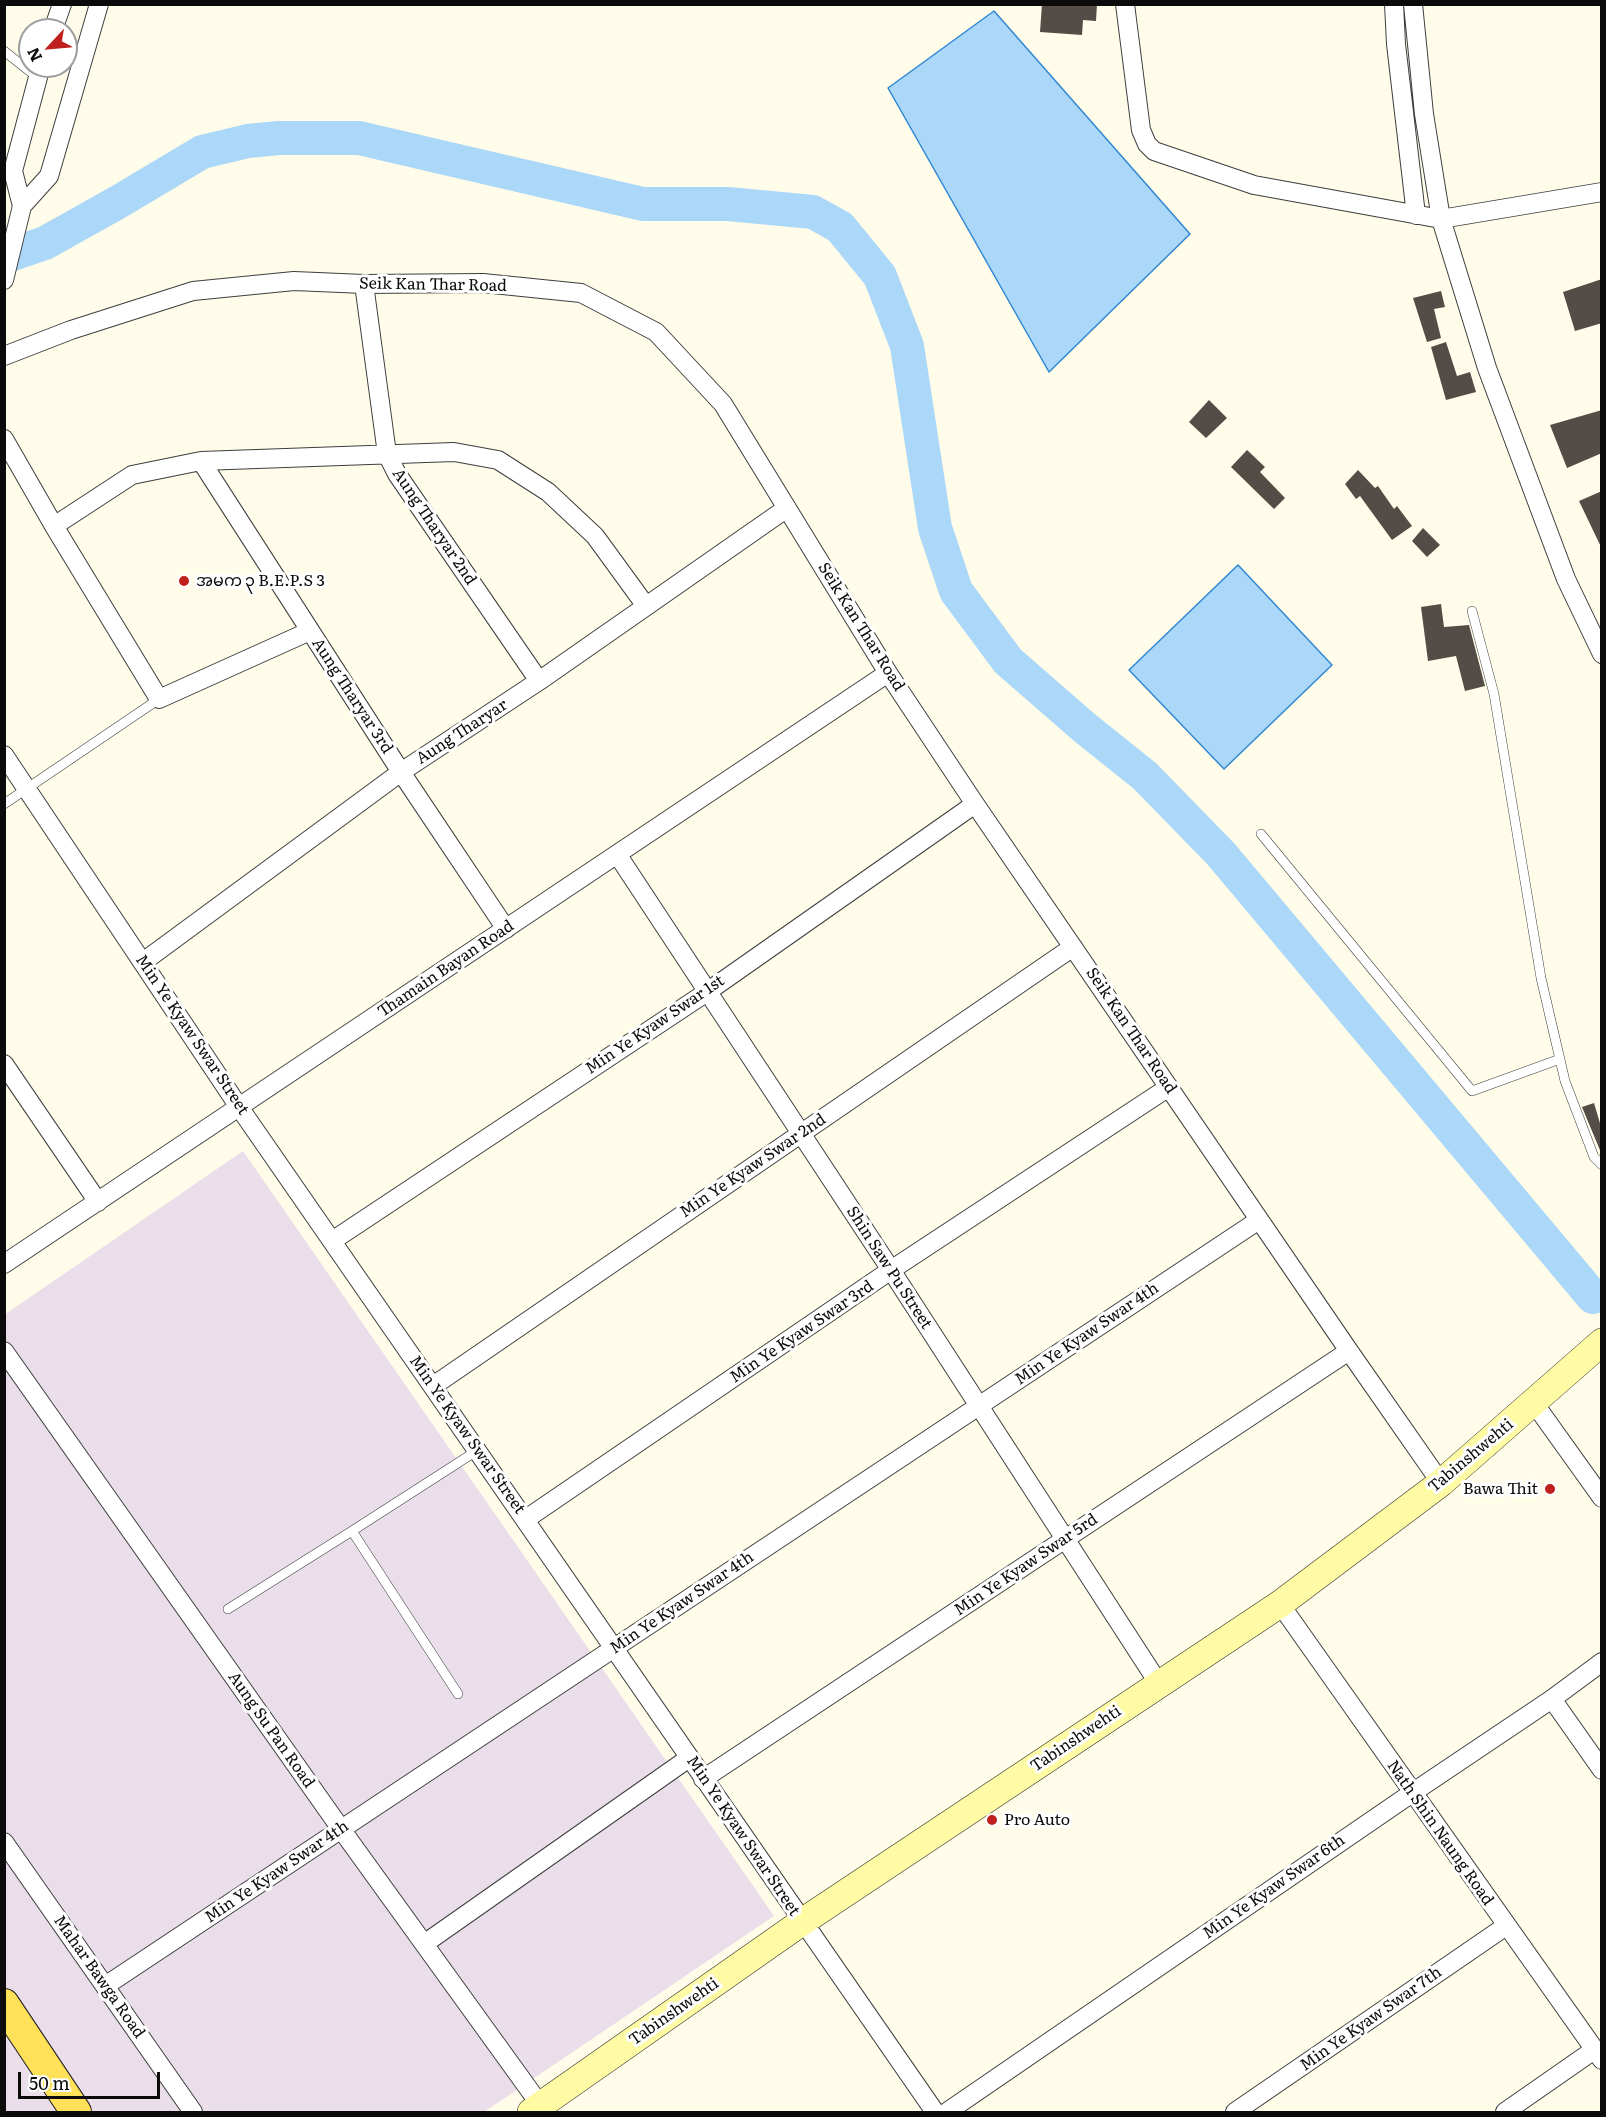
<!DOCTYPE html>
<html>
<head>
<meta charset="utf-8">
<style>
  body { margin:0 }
  #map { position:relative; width:1606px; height:2117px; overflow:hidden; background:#fffce9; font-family:Literata,serif }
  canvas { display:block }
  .frame { position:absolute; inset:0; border:6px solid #0b0b0b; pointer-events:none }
  .north { position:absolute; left:18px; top:18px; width:60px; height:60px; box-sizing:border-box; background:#fff; border:2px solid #9d9d9d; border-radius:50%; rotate:244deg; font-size:16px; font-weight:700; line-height:24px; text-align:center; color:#0b0b0b }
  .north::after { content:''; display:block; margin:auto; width:21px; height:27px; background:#c0201d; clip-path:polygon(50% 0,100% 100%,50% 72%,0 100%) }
  .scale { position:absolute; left:18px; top:2072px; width:142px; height:27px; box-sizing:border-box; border:3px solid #0b0b0b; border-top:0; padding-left:8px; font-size:18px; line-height:21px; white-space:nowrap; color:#0b0b0b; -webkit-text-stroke:4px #fff; paint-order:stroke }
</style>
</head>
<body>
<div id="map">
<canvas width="1606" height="2117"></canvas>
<div class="frame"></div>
<div class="north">N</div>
<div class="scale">50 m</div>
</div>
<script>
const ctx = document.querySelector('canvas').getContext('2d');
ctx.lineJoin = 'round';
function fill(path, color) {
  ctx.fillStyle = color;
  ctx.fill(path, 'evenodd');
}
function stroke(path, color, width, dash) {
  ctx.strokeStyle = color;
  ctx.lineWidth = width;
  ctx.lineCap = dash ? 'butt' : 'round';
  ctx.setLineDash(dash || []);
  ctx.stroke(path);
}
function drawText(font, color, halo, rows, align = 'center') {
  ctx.font = font + ' Literata,"Noto Sans Myanmar",serif';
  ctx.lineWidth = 6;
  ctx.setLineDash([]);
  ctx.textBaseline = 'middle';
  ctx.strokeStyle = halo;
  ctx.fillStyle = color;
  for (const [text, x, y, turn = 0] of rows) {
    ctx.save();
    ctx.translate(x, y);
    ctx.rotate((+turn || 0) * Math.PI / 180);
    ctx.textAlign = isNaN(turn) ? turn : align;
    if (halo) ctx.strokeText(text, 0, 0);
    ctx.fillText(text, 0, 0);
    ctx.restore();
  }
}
const industrial = new Path2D(`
  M243 1151 774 1916 484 2112H5L4 1315Z`);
const water = new Path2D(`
  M994 11 1190 234 1049 372 888 88Z
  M1238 565 1332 665 1224 769 1129 670Z`);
const river = new Path2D(`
  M4 257 45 243 120 201 202 152 248 141 279 138H359L643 204H728L813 212 840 227 880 276 907 346 935 528 956 591 1008 661 1085 728 1145 776 1221 854 1593 1297`);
const building = new Path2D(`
  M1042 4H1097L1096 21 1083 20 1082 35 1040 32Z
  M1602 279V323L1575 331 1563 292Z
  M1441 291 1445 307 1434 309 1441 338 1427 342 1413 298Z
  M1446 342 1457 376 1470 372 1476 392 1446 400 1431 347Z
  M1209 400 1227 418 1206 438 1189 422Z
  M1602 410V453L1567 468 1550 425Z
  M1247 450 1265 467 1260 472 1285 498 1274 509 1231 467Z
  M1358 470 1375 488 1378 486 1394 509 1397 506 1412 526 1392 540 1360 496 1356 499 1345 484Z
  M1602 491V549L1579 501Z
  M1423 528 1440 545 1427 557 1412 541Z
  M1441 604 1444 627 1469 625 1485 686 1465 691 1456 656 1428 661 1421 607Z
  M1594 1103 1602 1130V1155L1582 1107Z`);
const lane = new Path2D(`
  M4 51 37 77
  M1472 611 1494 694 1541 978 1565 1081 1594 1157 1602 1165
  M4 804 159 699
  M1261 834 1472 1091 1560 1059
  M228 1609 352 1531
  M458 1694 352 1531 478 1450`);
const street = new Path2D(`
  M1125 4 1141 130 1147 144 1154 151 1254 185 1441 219 1602 192
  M1394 4 1396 44 1416 215
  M1413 4 1424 114 1441 219 1487 368 1566 579 1602 654
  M53 30 62 4
  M22 206 13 171 41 66
  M4 280 22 206 49 176 99 4
  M364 284 387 454 397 474 539 681
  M4 356 71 330 193 291 294 281 364 284 483 283 581 293 656 332 723 404 888 673 975 804 1349 1351 1441 1483
  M4 439 54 526 159 699 310 631
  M201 461 401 772 506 929
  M54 526 132 475 201 461 454 452 498 460 548 492 595 536 646 606
  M4 755 239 1107 935 2112
  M617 854 891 1270 1159 1684
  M143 962 401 772 539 681 787 508
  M4 1064 98 1202
  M332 1241 707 992 975 804
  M4 1264 888 673
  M4 1351 341 1829 541 2106
  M433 1386 1073 947
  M1534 1403 1602 1498
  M526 1519 891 1270 1169 1087
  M1280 1604 1602 2060
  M1552 1699 1602 1770
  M703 1779 1349 1351
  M4 1842 193 2112
  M424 1944 689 1758
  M105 1986 1259 1220
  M947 2112 1412 1793 1552 1699 1602 1662
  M1235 2112 1506 1926
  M1505 2112 1594 2050`);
const secondary = new Path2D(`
  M531 2112 802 1922 1280 1604 1441 1483 1602 1342`);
const primary = new Path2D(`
  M4 2004 76 2112`);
const markers = [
  [184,581,6,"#c0201d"],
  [1550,1489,6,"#c0201d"],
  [992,1820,6,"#c0201d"]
];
const streetNames = [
  ["Seik Kan Thar Road",433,285,1],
  ["Aung Tharyar 2nd",434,527,56],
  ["Seik Kan Thar Road",861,627,58],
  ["Aung Tharyar 3rd",352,696,57],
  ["Aung Tharyar",462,732,-33],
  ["Thamain Bayan Road",446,969,-34],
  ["Min Ye Kyaw Swar 1st",655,1025,-34],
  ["Seik Kan Thar Road",1131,1031,56],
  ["Min Ye Kyaw Swar Street",192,1035,56],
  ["Min Ye Kyaw Swar 2nd",753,1166,-34],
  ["Shin Saw Pu Street",889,1268,57],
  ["Min Ye Kyaw Swar 3rd",802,1332,-34],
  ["Min Ye Kyaw Swar 4th",1087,1334,-34],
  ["Min Ye Kyaw Swar Street",467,1435,55],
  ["Tabinshwehti",1471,1456,-40],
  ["Min Ye Kyaw Swar 5rd",1026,1565,-34],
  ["Min Ye Kyaw Swar 4th",682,1603,-34],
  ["Aung Su Pan Road",271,1730,55],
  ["Tabinshwehti",1076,1739,-34],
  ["Nath Shin Naung Road",1440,1833,55],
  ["Min Ye Kyaw Swar Street",743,1836,56],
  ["Min Ye Kyaw Swar 4th",277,1872,-34],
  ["Min Ye Kyaw Swar 6th",1274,1887,-35],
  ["Mahar Bawga Road",99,1977,55],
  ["Tabinshwehti",674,2012,-35],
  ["Min Ye Kyaw Swar 7th",1371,2019,-35]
];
const poiNames = [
  ["အမက ၃ B.E.P.S 3",196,581],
  ["Bawa Thit",1538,1489,"right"],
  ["Pro Auto",1004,1820]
];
fill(industrial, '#eadeeb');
fill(water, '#abd7f9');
stroke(water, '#2f87d3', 1.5);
stroke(river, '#abd7f9', 34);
fill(building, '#544d47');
stroke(lane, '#3e3e3e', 10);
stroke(street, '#3e3e3e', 20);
stroke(secondary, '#2d2d2d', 28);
stroke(primary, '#1c1c1c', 32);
stroke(lane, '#fff', 9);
stroke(street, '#fff', 18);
stroke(secondary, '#fffba4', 27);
stroke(primary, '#ffe159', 30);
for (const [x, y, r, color] of markers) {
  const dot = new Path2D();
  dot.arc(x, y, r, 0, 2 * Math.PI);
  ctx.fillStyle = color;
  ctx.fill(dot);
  stroke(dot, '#fff', 2);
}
drawText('16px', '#0b0b0b', '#fff', streetNames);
drawText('16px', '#0b0b0b', '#fff', poiNames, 'left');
</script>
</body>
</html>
